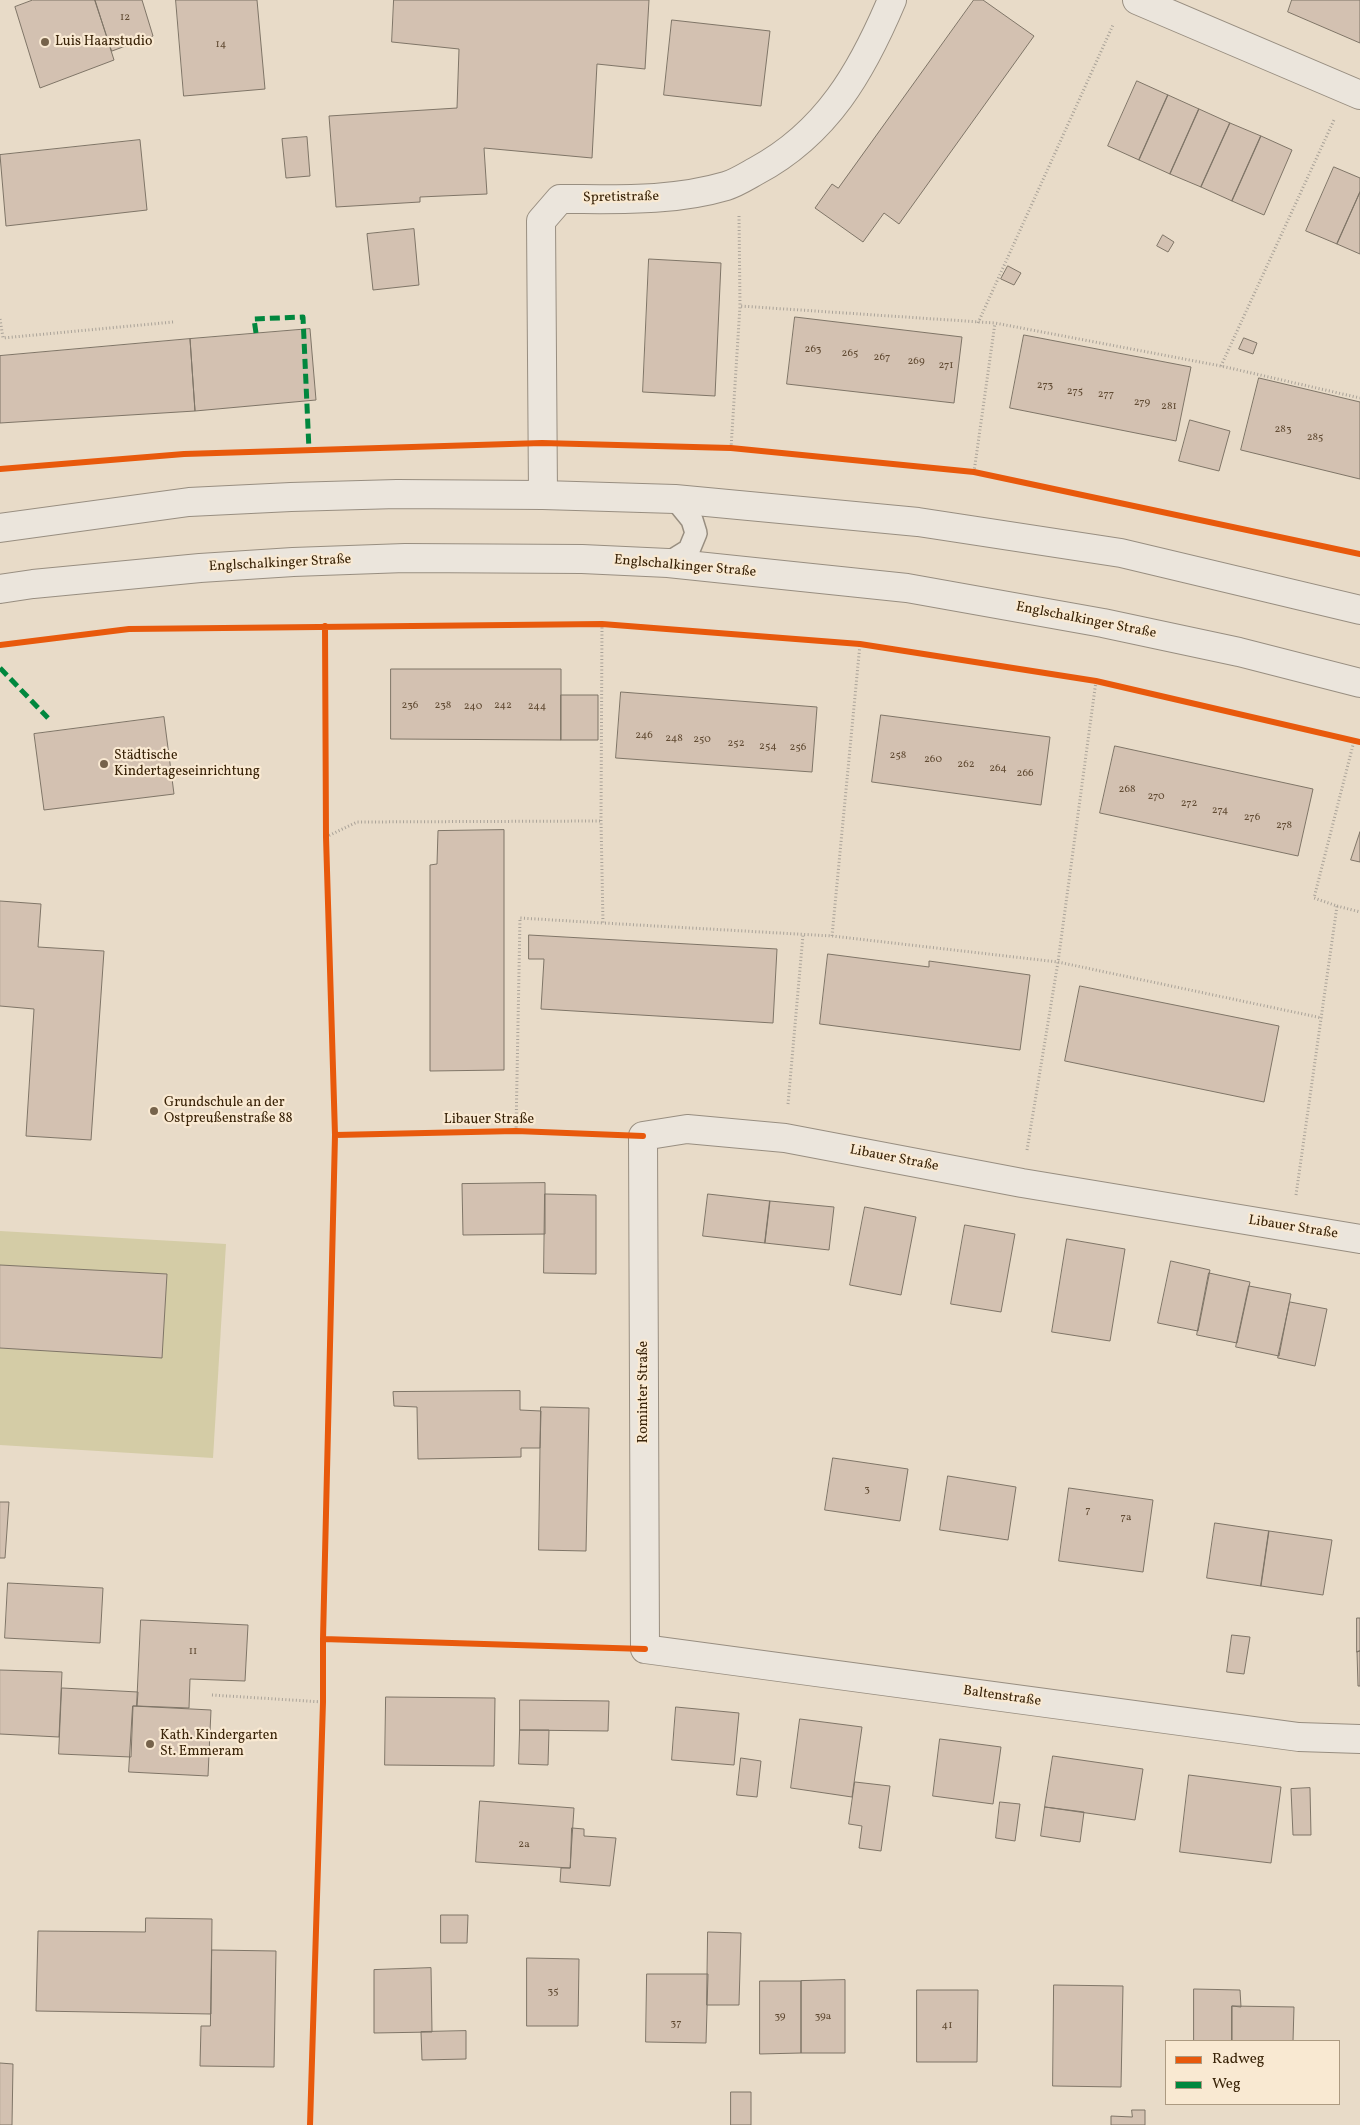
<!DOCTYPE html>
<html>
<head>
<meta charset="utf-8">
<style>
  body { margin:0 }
  #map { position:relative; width:1360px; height:2125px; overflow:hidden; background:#e8dbc8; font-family:Vollkorn,serif }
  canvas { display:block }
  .legend { position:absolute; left:1165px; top:2040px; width:175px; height:65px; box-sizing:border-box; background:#f9e9d2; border:1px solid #ac9a81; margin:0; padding:6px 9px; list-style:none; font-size:15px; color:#392308 }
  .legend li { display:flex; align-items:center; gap:10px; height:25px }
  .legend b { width:25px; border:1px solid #ac9a81 }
</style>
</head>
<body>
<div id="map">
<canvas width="1360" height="2125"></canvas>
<ul class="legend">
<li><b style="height:6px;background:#e8590c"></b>Radweg</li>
<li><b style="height:6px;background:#00873e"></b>Weg</li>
</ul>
</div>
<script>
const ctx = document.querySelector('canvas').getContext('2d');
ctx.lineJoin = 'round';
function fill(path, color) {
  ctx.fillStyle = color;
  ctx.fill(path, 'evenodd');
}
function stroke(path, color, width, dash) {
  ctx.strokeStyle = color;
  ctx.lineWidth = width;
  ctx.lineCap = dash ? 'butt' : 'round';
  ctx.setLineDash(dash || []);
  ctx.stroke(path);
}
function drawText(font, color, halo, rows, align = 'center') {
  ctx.font = font + ' Vollkorn,serif';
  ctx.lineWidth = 4.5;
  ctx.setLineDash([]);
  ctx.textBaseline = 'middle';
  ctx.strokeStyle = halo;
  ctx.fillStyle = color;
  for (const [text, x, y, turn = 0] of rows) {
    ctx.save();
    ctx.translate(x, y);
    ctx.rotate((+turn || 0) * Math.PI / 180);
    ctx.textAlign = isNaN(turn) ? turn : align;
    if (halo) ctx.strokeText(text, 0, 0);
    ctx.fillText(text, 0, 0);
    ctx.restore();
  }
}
const green = new Path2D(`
  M0 1231 226 1244 213 1458 0 1445Z`);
const building = new Path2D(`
  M33 0H95L114 60 40 88 15 7Z
  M95 0H142L153 36 112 51Z
  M176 0H257L265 89 184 96Z
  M394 0H649L645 69 597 64 592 158 484 148 487 194 420 197V202L336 207 329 116 457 108 459 49 392 42Z
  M974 0H983L1034 36 899 224 884 213 863 242 815 208 832 184 838 188Z
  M1292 0H1360V43L1288 12Z
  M672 20 770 31 761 106 664 95Z
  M1137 81 1168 95 1139 160 1108 146Z
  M1168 95 1199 109 1170 174 1139 160Z
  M1199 109 1230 123 1201 187 1170 174Z
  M1230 123 1261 136 1232 201 1201 187Z
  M1261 136 1292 150 1264 215 1232 201Z
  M307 137 310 176 286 178 282 139Z
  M140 140 147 210 6 226 0 155Z
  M1334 167 1360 178V192L1337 244 1306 231Z
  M1360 192V254L1337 244Z
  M414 229 419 285 373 290 367 234Z
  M1163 235 1174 242 1168 252 1157 246Z
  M649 259 721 263 715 396 643 392Z
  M1008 266 1021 273 1014 285 1001 279Z
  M795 317 962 337 954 403 787 384Z
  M310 329 316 400 195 411 190 339Z
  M1024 335 1191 367 1176 441 1010 408Z
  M1244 338 1257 343 1253 354 1239 349Z
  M190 339 195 411 0 423V356Z
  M1259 378 1360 402V479L1241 450Z
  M1190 420 1230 431 1219 471 1179 461Z
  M391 669H561V740L391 739Z
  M621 692 817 707 812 772 616 758Z
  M561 695H598V740H561Z
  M881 715 1050 737 1041 805 872 782Z
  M164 717 174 794 44 810 34 734Z
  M1115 746 1313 789 1298 856 1100 813Z
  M504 830V1070L430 1071V865L437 864 438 831Z
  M1360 832V862L1351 860Z
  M0 901 41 904 38 947 104 951 91 1140 26 1136 34 1009 0 1006Z
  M529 935 777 949 773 1023 541 1009 544 959H529Z
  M828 954 929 967V961L1030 975 1020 1050 820 1024Z
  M1080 986 1279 1026 1264 1102 1065 1061Z
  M545 1183V1234L463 1235 462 1184Z
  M545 1194 596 1195V1274L544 1273Z
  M708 1194 770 1201 765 1243 703 1236Z
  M770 1201 834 1207 829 1250 765 1243Z
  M865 1207 916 1217 901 1295 850 1285Z
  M965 1225 1015 1234 1001 1312 951 1304Z
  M1067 1239 1125 1249 1110 1341 1052 1332Z
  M1171 1261 1210 1270 1198 1331 1158 1323Z
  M0 1265 167 1274 162 1358 0 1348Z
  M1209 1273 1250 1282 1237 1343 1197 1335Z
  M1249 1286 1291 1294 1279 1356 1236 1347Z
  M1290 1302 1327 1309 1315 1366 1278 1358Z
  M520 1391V1410L541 1411 540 1448H521V1457L418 1459 417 1407 394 1406 393 1392Z
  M541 1407 589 1408 586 1551 539 1550Z
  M833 1458 908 1469 900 1521 825 1510Z
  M948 1476 1016 1487 1008 1540 940 1530Z
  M1069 1488 1153 1500 1143 1572 1059 1561Z
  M0 1502H9L5 1558H0Z
  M1215 1523 1269 1531 1261 1586 1207 1578Z
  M1269 1531 1332 1540 1323 1595 1261 1586Z
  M8 1583 103 1588 100 1643 5 1638Z
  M1357 1618H1360V1651L1357 1652Z
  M141 1620 248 1625 245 1681 190 1679 189 1708 137 1706Z
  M1232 1635 1250 1637 1244 1674 1227 1672Z
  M1360 1651V1686H1358L1357 1652Z
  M0 1670 62 1672 59 1737 0 1734Z
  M62 1688 138 1692 137 1706H133L131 1757 59 1754Z
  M386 1697 495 1698 494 1766 385 1765Z
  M520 1700 609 1701 608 1731 520 1730Z
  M133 1706 211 1710 208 1776 129 1772Z
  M676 1707 739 1713 734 1765 672 1760Z
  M800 1719 862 1727 852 1797 791 1788Z
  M520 1730H549L548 1765 519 1764Z
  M940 1739 1001 1747 993 1804 933 1796Z
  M1053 1756 1143 1769 1135 1820 1045 1807Z
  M741 1758 761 1761 757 1797 737 1795Z
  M1189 1775 1281 1787 1271 1863 1180 1852Z
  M855 1782 890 1786 881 1851 859 1848 862 1826 849 1824Z
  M1310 1788 1311 1835H1293L1291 1789Z
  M480 1801 574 1808 570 1868 476 1862Z
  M1000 1802 1020 1804 1015 1841 996 1838Z
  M1045 1807 1084 1812 1080 1842 1041 1836Z
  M572 1828 584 1829V1836L616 1838 610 1886 560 1882 561 1868H570Z
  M441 1915H468L467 1943H441Z
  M146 1918 212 1919 211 2014 36 2011 38 1931 145 1932Z
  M708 1932 741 1933 739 2005H707Z
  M212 1950 276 1951 274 2067 200 2066 201 2026H210Z
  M527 1958 579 1959 578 2026H527Z
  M431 1968 432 2032 374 2033V1970Z
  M647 1974H708L706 2043 646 2042Z
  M845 1980V2053H801V1981Z
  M760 1981H801V2053L760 2054Z
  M1054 1985 1123 1986 1121 2087 1053 2086Z
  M1194 1989 1240 1990 1241 2007 1232 2006V2041H1194Z
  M917 1990H978L977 2062H917Z
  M1232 2006 1294 2007 1293 2041H1232Z
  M466 2031V2059L422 2060 421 2032Z
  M0 2063 13 2064 12 2125H0Z
  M731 2092H751V2125H731Z
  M1132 2110H1145V2125H1111V2116L1132 2117Z`);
const path = new Path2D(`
  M739 216 740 306
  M0 319 3 338 173 322
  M978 323 1113 25
  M1221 366 1334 120
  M731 448 740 306 995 323 1221 366 1360 398
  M974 472 995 323
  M602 624 601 821 603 923 832 936 1058 962 1322 1018
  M326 837 357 822 601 821
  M1337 906 1360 912
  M832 936 860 644
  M788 1104 803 935
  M516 1131 520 918 603 923
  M1027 1150 1058 962 1096 681
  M1296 1195 1337 906 1314 898 1354 741
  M212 1695 323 1702`);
const lane = new Path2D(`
  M668 563 689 550 696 533 692 520 675 499`);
const street = new Path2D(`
  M1137 0 1360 95
  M543 495 541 221 560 199C616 199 672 202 726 186 736 183 747 176 756 171 827 133 862 71 892 0
  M0 528 189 502 291 497 397 494 543 495 675 499 918 522 1121 553 1360 610
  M0 589 33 584 200 568 293 562 405 558 582 559 668 563 907 588 1103 623 1239 652 1360 683
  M1360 1239 1022 1183 785 1138 687 1129 643 1136 645 1649 1299 1737 1360 1739`);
const quiet = new Path2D(`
  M256 333 254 319 303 317 309 450
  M0 668 48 718`);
const cycleway = new Path2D(`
  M0 469 184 454 542 443 731 448 974 472 1360 554
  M0 645 129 629 602 624 860 644 1096 681 1360 742
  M335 1135 516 1131 643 1136
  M323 1639 645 1649
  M310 2125 323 1702V1639L335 1135 326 837 325 626`);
const markers = [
  [45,42,5,"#76634b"],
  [104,764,5,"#76634b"],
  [154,1111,5,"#76634b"],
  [150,1744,5,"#76634b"]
];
const numberNames = [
  ["12",125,18],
  ["14",221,45],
  ["263",813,350],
  ["265",850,354],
  ["267",882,358],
  ["269",916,362],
  ["271",946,366],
  ["273",1045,386],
  ["275",1075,392],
  ["277",1106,395],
  ["279",1142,403],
  ["281",1169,407],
  ["283",1283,430],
  ["285",1315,438],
  ["236",410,706],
  ["238",443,706],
  ["242",503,706],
  ["240",473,707],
  ["244",537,707],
  ["246",644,736],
  ["248",674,739],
  ["250",702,740],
  ["252",736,744],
  ["254",768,747],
  ["256",798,748],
  ["258",898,756],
  ["260",933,760],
  ["262",966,765],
  ["264",998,769],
  ["266",1025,774],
  ["268",1127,790],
  ["270",1156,797],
  ["272",1189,804],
  ["274",1220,811],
  ["276",1252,818],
  ["278",1284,826],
  ["3",867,1490],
  ["7",1088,1511],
  ["7a",1126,1518],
  ["11",193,1652],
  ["2a",524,1845],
  ["35",553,1992],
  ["39",780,2017],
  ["39a",823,2017],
  ["37",676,2024],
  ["41",947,2026]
];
const poiNames = [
  ["Luis Haarstudio",55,42],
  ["Städtische",114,756],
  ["Kindertageseinrichtung",114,772],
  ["Grundschule an der",164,1103],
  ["Ostpreußenstraße 88",164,1119],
  ["Kath. Kindergarten",160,1736],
  ["St. Emmeram",160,1752]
];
const streetNames = [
  ["Spretistraße",621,198,-1],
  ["Englschalkinger Straße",280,564,-3],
  ["Englschalkinger Straße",685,567,5],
  ["Englschalkinger Straße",1086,621,11],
  ["Libauer Straße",489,1120],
  ["Libauer Straße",894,1159,11],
  ["Libauer Straße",1293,1228,9],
  ["Rominter Straße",644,1392,-90],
  ["Baltenstraße",1002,1697,8]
];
fill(green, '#d4cca6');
fill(building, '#d3c1b1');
stroke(building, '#7f7567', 1);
stroke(lane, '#988e80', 24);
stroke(street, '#988e80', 30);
stroke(path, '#a9a298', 3, [1, 2.5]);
stroke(lane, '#ebe5dc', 21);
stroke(street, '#ebe5dc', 28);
stroke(quiet, '#00873e', 5, [10, 5]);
stroke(cycleway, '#e8590c', 6);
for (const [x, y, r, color] of markers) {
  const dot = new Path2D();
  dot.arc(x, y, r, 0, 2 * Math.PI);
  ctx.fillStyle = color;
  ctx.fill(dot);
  stroke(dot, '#f9e9d2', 2);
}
drawText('11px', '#604a32', null, numberNames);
drawText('14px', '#392308', '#f9e9d2', poiNames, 'left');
drawText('14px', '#392308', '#f9e9d2', streetNames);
</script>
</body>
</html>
